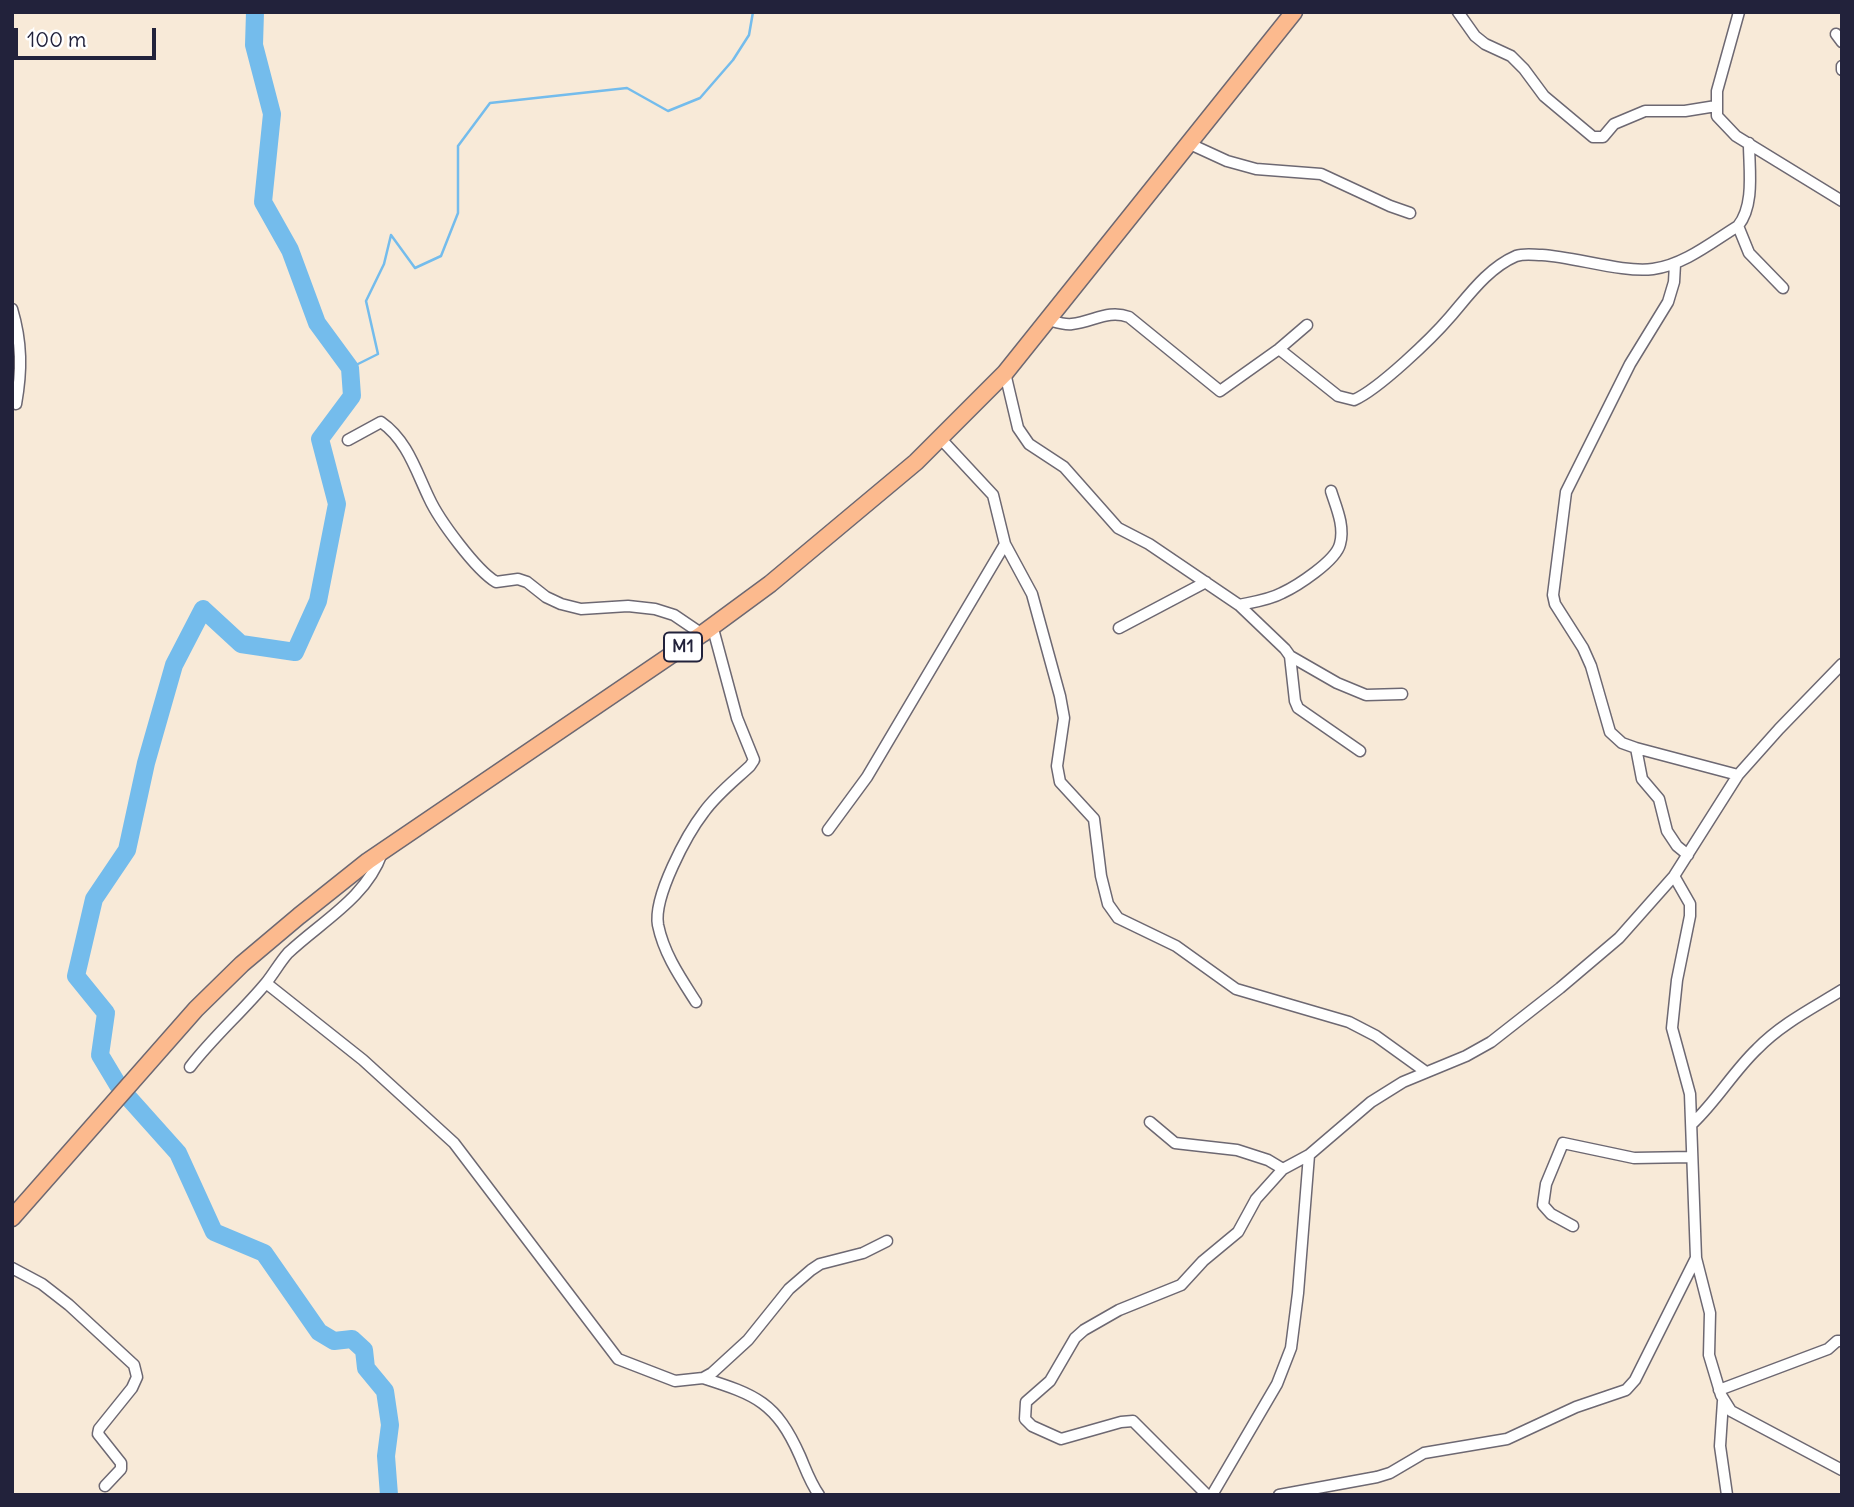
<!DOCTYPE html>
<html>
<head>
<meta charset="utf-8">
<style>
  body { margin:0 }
  #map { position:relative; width:1854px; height:1507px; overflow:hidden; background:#f8ead8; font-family:Delius,sans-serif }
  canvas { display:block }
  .frame { position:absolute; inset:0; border:14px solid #22223b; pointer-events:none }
  .scale { position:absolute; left:14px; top:28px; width:142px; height:32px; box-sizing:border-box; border:4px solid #22223b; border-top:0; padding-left:9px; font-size:21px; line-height:24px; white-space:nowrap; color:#22223b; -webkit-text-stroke:5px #fff; paint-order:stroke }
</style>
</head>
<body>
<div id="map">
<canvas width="1854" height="1507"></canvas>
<div class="frame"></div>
<div class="scale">100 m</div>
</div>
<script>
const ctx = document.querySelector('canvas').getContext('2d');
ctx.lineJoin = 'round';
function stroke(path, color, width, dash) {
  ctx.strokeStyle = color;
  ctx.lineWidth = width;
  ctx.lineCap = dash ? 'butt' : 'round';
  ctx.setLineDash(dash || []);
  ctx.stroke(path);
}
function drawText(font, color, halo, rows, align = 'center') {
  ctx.font = font + ' Delius,sans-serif';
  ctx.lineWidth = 5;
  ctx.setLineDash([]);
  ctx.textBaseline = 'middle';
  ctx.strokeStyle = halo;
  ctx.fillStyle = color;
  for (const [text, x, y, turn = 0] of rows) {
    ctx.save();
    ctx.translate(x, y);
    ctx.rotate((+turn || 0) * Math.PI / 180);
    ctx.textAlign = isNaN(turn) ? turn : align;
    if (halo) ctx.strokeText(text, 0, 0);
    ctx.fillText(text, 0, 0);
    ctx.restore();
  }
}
const stream = new Path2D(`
  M350 368 378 354 366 301 384 264 391 235 415 268 441 256 458 213V146L490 103 627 88 668 111 700 98 733 60 749 35 753 12`);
const river = new Path2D(`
  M118 1085 100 1055 106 1013 76 976 94 899 127 850 146 763 174 665 203 609 241 644 295 652 318 601 337 504 320 439 352 396 350 368 317 323 290 250 263 202 272 114 254 45 255 12
  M127 1096 178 1153 214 1232 264 1253 319 1332 334 1341 352 1339 364 1350 366 1368 385 1391 390 1425 386 1456 389 1495`);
const minor = new Path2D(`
  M1458 12 1475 36 1485 44 1511 56 1524 69 1544 96 1593 137H1603L1614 124 1645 111H1685L1716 106
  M1739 12 1717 91V116L1736 136 1842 201
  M1836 34 1842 42
  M1842 66V70
  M1190 144 1227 161 1256 169 1321 174 1390 206 1410 213
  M1738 226 1749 253 1783 288
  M1675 264 1674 282 1668 302 1630 364 1566 492 1553 595 1555 604 1583 648 1591 666 1610 732 1622 743 1636 748 1738 775
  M12 309C22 342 22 371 16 404
  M1049 320C1056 322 1064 325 1072 324 1093 322 1108 309 1129 317L1220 391 1279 349 1307 325
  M1279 349 1338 396 1354 400C1379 389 1432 338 1450 317 1469 295 1488 268 1516 256 1525 253 1534 255 1542 255 1575 257 1623 273 1653 269 1684 265 1712 242 1738 226 1755 205 1749 169 1749 143
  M1005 373 1018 428 1029 444 1064 467 1118 528 1149 544 1239 605 1285 649 1290 656 1295 701 1298 708 1360 751
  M940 438 993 495 1005 544 1032 594 1060 696 1064 718 1057 766 1060 782 1094 819 1101 876 1108 904 1118 918 1176 946 1236 989 1349 1022 1376 1036 1426 1072
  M348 440 381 422C407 440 416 471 429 498 439 520 476 570 496 582L518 579 527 582 546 597 561 604 581 609 628 606 655 609 674 615 702 634
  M1239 605C1253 602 1269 600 1282 593 1297 586 1336 561 1340 544 1345 526 1336 507 1331 491
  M1119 628 1206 582
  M1290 656 1337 683 1366 695 1402 694
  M1636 748 1642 779 1659 799 1667 831 1677 846 1688 855
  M828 830 867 777 1005 544
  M1674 876 1690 904V916L1677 980 1672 1028 1690 1094 1696 1258 1710 1313 1709 1355 1721 1395 1731 1411 1842 1470
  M266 983 363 1060 454 1143 618 1359 675 1381 703 1378 712 1373 748 1340 789 1289 811 1270 820 1264 863 1253 887 1241
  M696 1002C680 977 664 954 658 925 653 897 687 834 704 812 717 794 734 781 750 766L754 760 737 718 712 625
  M190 1067C213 1037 242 1012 266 983 274 973 280 962 288 953 322 921 366 898 382 853
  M1150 1122 1175 1143 1237 1150 1268 1160 1283 1169
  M1693 1123C1718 1099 1733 1072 1757 1049 1781 1024 1813 1008 1842 990
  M1573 1226 1551 1214 1543 1205 1546 1184 1563 1143 1634 1158 1692 1157
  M12 1268 42 1284 69 1305 134 1365 137 1377 132 1388 99 1429 98 1434 121 1463V1469L105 1486
  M703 1378C756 1395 776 1402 800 1456 806 1470 810 1482 819 1495
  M1719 1390 1828 1349 1837 1341H1842
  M1723 1401 1720 1446 1727 1495
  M1207 1495 1133 1421 1121 1422 1061 1439 1032 1426 1025 1419 1026 1402 1050 1381 1075 1338 1084 1330 1119 1310 1181 1285 1203 1261 1238 1232 1256 1199 1283 1169 1309 1155 1371 1102 1403 1082 1466 1056 1491 1042 1560 988 1619 938 1674 876 1738 775 1779 729 1842 664
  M1212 1495 1277 1384 1291 1348 1298 1293 1309 1155
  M1279 1495 1377 1477 1390 1473 1424 1453 1507 1439 1576 1407 1626 1390 1635 1380 1696 1258`);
const trunk = new Path2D(`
  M12 1218 196 1009 242 964 299 916 368 861 702 634 770 584 916 462 1005 373 1294 12`);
const shields = [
  [683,647,38]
];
const shieldNames = [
  ["M1",683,647]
];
stroke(stream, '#74bcec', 2.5);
stroke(river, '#74bcec', 18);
stroke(minor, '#6d6872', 13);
stroke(trunk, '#6d6872', 19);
stroke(minor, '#fff', 10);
stroke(trunk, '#fcba8e', 16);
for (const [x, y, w] of shields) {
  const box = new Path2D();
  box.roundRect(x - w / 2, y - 14.5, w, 29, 5);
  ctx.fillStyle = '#fff';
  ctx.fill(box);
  stroke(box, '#22223b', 2);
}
drawText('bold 18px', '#22223b', null, shieldNames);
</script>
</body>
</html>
